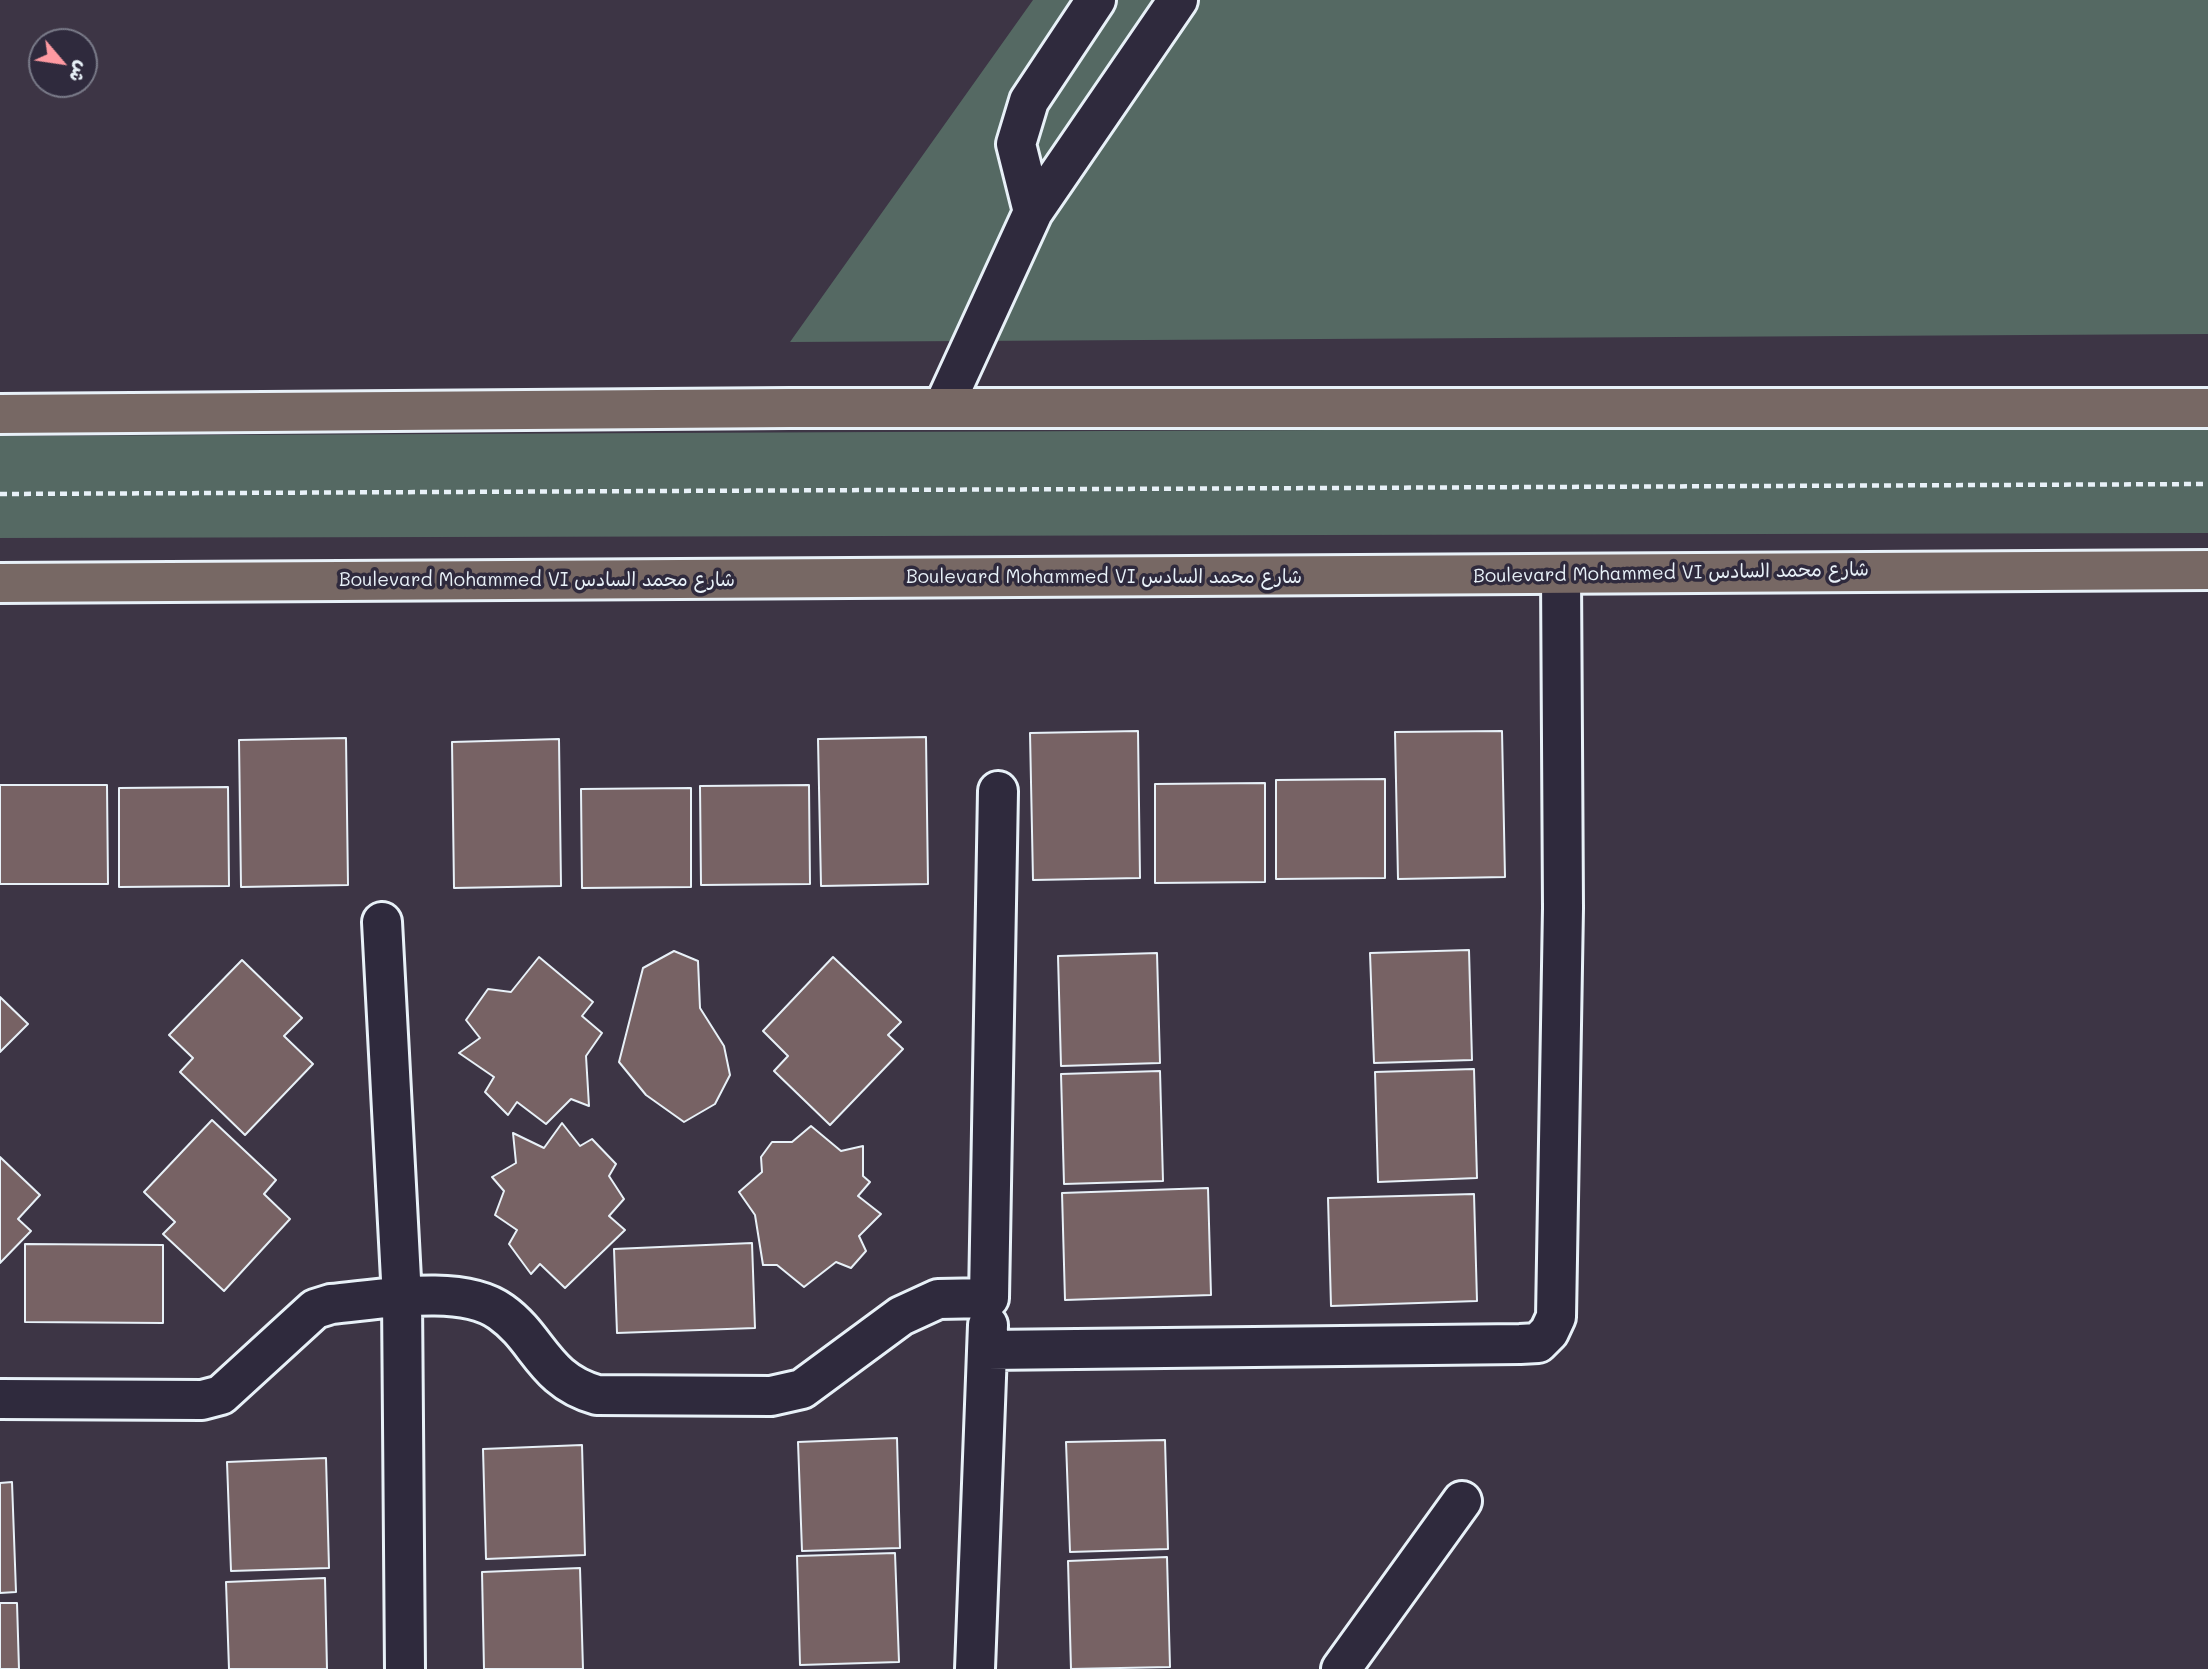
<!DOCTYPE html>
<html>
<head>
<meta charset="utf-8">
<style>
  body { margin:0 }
  #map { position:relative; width:2208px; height:1669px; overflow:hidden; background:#3d3545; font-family:Mali,"Playpen Sans Arabic",sans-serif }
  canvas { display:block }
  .north { position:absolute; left:28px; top:28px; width:70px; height:70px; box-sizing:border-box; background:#2f2a3d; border:2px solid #797a88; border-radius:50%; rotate:119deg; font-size:19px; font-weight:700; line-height:28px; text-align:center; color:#e8f1f8 }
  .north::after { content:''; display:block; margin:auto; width:24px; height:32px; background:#ff9aa2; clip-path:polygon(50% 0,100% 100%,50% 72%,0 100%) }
</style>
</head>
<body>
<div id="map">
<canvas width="2208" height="1669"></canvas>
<div class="north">ش</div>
</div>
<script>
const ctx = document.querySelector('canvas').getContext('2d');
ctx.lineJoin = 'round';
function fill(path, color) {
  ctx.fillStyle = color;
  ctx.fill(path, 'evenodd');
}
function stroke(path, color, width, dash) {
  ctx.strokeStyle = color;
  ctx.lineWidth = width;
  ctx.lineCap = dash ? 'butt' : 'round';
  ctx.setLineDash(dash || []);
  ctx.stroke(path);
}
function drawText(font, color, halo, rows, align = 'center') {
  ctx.font = font + ' Mali,"Playpen Sans Arabic",sans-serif';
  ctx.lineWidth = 7;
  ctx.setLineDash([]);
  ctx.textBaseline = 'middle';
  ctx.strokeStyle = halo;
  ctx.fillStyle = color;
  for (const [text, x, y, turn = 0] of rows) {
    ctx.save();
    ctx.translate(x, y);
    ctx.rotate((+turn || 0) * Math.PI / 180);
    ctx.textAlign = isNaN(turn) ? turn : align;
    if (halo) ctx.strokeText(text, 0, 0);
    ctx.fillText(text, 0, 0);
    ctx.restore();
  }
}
const green = new Path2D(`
  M1033 0H2208V334L790 342Z
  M2208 426V533L0 538V436Z`);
const building = new Path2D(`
  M1138 731 1140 878 1033 880 1030 733Z
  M1502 731 1505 877 1398 879 1395 732Z
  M926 737 928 884 821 886 818 739Z
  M346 738 348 885 241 887 239 740Z
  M559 739 561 886 454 888 452 742Z
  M1385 779V878L1276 879V780Z
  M1265 783V882L1155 883V784Z
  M0 785H107L108 884H0Z
  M809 785 810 884 701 885 700 786Z
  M228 787 229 886 119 887V788Z
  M691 788V887L582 888 581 789Z
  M1469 950 1472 1060 1374 1063 1370 953Z
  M674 951 698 961 700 1008 724 1046 730 1075 715 1104 684 1122 646 1095 619 1062 643 968Z
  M1157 953 1160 1063 1061 1066 1058 956Z
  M539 957 593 1002 582 1016 602 1033 586 1056 589 1106 571 1099 546 1124 517 1102 508 1115 485 1092 494 1077 459 1053 480 1038 466 1020 488 989 511 992Z
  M833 957 901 1022 888 1035 903 1049 830 1125 774 1071 788 1056 763 1031Z
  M242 960 302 1018 284 1036 313 1064 245 1135 180 1072 193 1058 169 1035Z
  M0 997 28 1024 0 1052Z
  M1474 1069 1477 1178 1378 1182 1375 1072Z
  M1160 1071 1163 1181 1064 1184 1061 1074Z
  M212 1120 276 1180 264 1194 290 1219 224 1291 163 1234 175 1222 144 1192Z
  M562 1123 580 1146 592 1139 616 1164 609 1176 624 1199 609 1216 625 1230 565 1288 540 1264 531 1274 509 1244 517 1230 495 1215 504 1191 492 1177 516 1163 513 1133 544 1148Z
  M811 1126 841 1151 863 1146V1176L870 1182 858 1196 881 1214 859 1236 866 1251 851 1268 836 1262 804 1287 777 1265H763L755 1215 739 1192 762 1172 761 1157 772 1142H792Z
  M0 1157 40 1195 18 1219 31 1231 0 1263Z
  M1208 1188 1211 1295 1065 1300 1062 1193Z
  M1474 1194 1477 1301 1331 1306 1328 1198Z
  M752 1243 755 1328 617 1333 614 1249Z
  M25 1244 163 1245V1323L25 1322Z
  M897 1438 900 1548 802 1551 798 1442Z
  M1165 1440 1168 1549 1070 1552 1066 1442Z
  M582 1445 585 1555 486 1559 483 1449Z
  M326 1458 329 1568 231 1571 227 1462Z
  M12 1482 16 1592 0 1593V1483Z
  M895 1553 899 1662 800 1665 797 1556Z
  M1167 1557 1170 1667 1071 1669 1068 1561Z
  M580 1568 583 1669H484L482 1572Z
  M325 1578 327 1669H229L226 1582Z
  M0 1603H17L19 1669H0Z`);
const path = new Path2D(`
  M0 494 2208 484`);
const minor = new Path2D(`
  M1033 212 1016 144 1029 101 1096 0
  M943 408 1033 212 1178 0
  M382 922 402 1298 405 1669
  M988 1350 1520 1344 1538 1343 1549 1332 1556 1317 1563 908 1561 575
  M0 1399 202 1400 221 1395 315 1309 331 1304C377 1300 462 1283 501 1312 539 1339 543 1380 597 1395L771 1396 802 1389 901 1316 938 1299 989 1298 998 791
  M975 1669 988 1325
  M1341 1669 1462 1501`);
const major = new Path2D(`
  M0 414 789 408H2208
  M0 583 2208 570`);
const streetNames = [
  ["Boulevard Mohammed VI شارع محمد السادس",1671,573,-1],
  ["Boulevard Mohammed VI شارع محمد السادس",1104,577],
  ["Boulevard Mohammed VI شارع محمد السادس",537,580]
];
fill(green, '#556963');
fill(building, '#776264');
stroke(building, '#e8f1f8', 2);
stroke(minor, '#e8f1f8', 44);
stroke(major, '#e8f1f8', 44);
stroke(path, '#e8f1f8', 4.5, [7, 5]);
stroke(minor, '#2f2a3d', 38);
stroke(major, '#776864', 38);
drawText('19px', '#e8f1f8', '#2f2a3d', streetNames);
</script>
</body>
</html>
